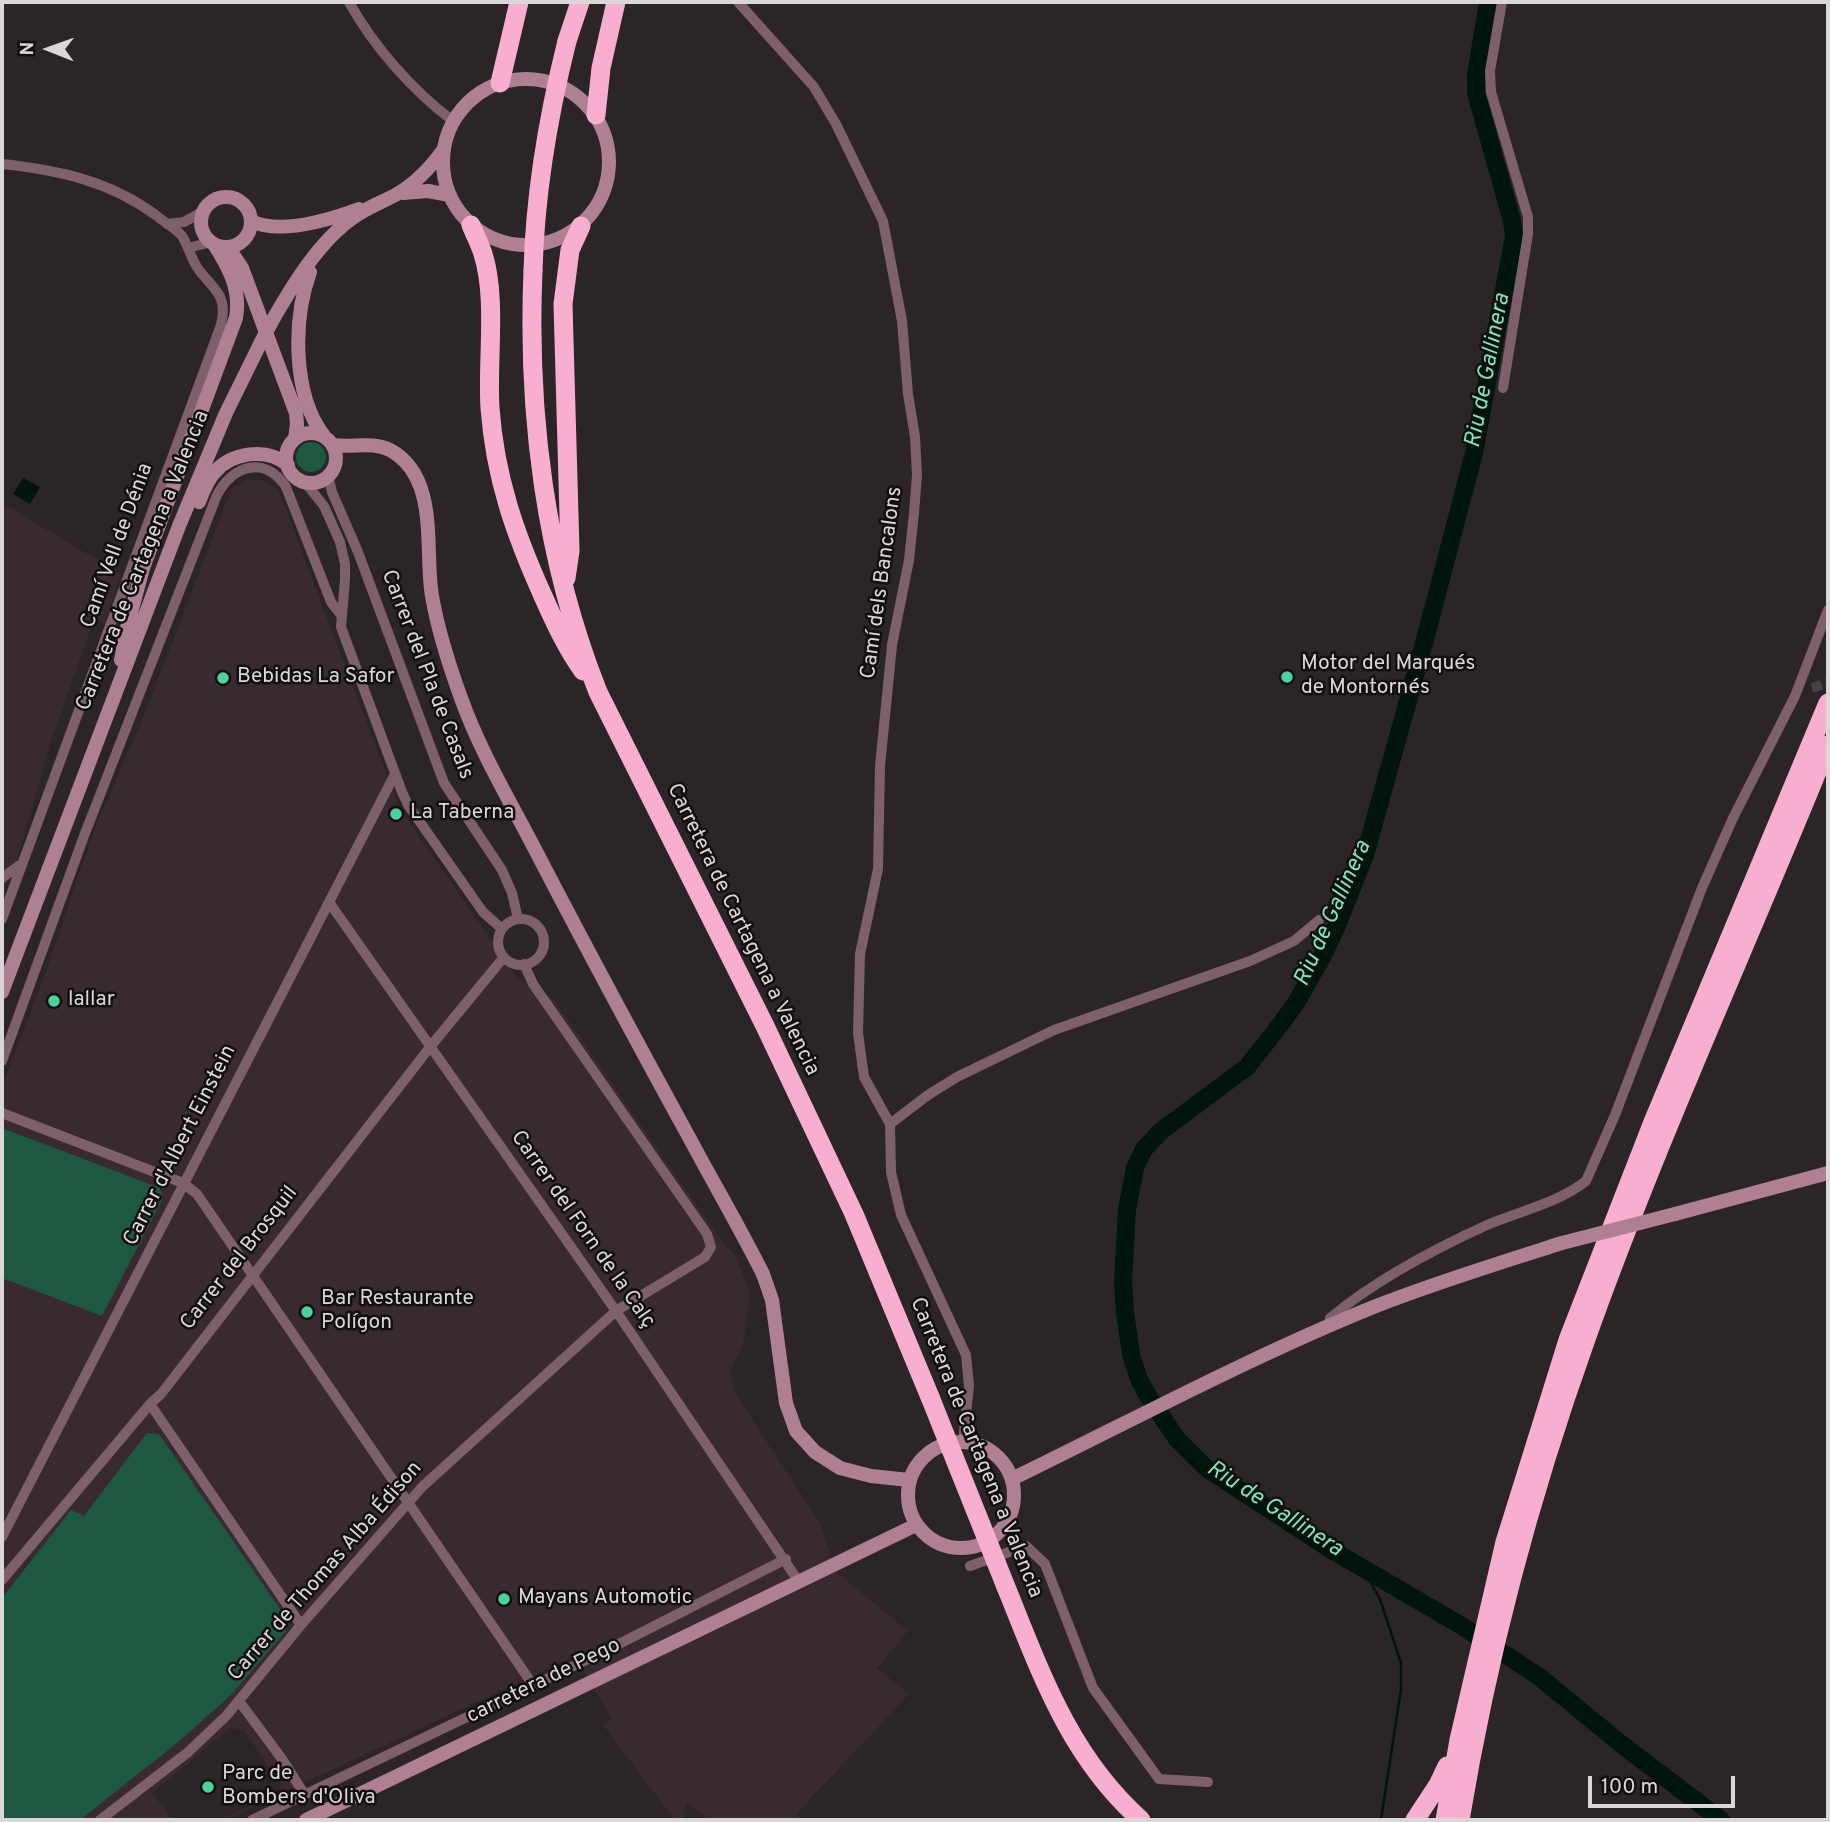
<!DOCTYPE html>
<html>
<head>
<meta charset="utf-8">
<style>
  body { margin:0 }
  #map { position:relative; width:1830px; height:1822px; overflow:hidden; background:#2c2528; font-family:Overpass,sans-serif }
  canvas { display:block }
  .frame { position:absolute; inset:0; border:4px solid #dbd6d8; pointer-events:none }
  .north { position:absolute; left:14px; top:14px; width:70px; height:70px; -webkit-text-stroke:5px #120f10; paint-order:stroke; rotate:271deg; font-size:19px; font-weight:700; line-height:28px; text-align:center; color:#dbd6d8 }
  .north::after { content:''; display:block; margin:auto; width:24px; height:32px; background:#dbd6d8; clip-path:polygon(50% 0,100% 100%,50% 72%,0 100%) }
  .scale { position:absolute; left:1588px; top:1776px; width:147px; height:32px; box-sizing:border-box; border:4px solid #dbd6d8; border-top:0; padding-left:9px; font-size:21px; line-height:24px; white-space:nowrap; color:#dbd6d8; -webkit-text-stroke:5px #120f10; paint-order:stroke }
</style>
</head>
<body>
<div id="map">
<canvas width="1830" height="1822"></canvas>
<div class="frame"></div>
<div class="north">N</div>
<div class="scale">100 m</div>
</div>
<script>
const ctx = document.querySelector('canvas').getContext('2d');
ctx.lineJoin = 'round';
function fill(path, color) {
  ctx.fillStyle = color;
  ctx.fill(path, 'evenodd');
}
function stroke(path, color, width, dash) {
  ctx.strokeStyle = color;
  ctx.lineWidth = width;
  ctx.lineCap = dash ? 'butt' : 'round';
  ctx.setLineDash(dash || []);
  ctx.stroke(path);
}
function drawText(font, color, halo, rows, align = 'center') {
  ctx.font = font + ' Overpass,sans-serif';
  ctx.lineWidth = 5;
  ctx.setLineDash([]);
  ctx.textBaseline = 'middle';
  ctx.strokeStyle = halo;
  ctx.fillStyle = color;
  for (const [text, x, y, turn = 0] of rows) {
    ctx.save();
    ctx.translate(x, y);
    ctx.rotate((+turn || 0) * Math.PI / 180);
    ctx.textAlign = isNaN(turn) ? turn : align;
    if (halo) ctx.strokeText(text, 0, 0);
    ctx.fillText(text, 0, 0);
    ctx.restore();
  }
}
const built = new Path2D(`
  M246 480H260L278 489 399 808 517 977 554 1000 723 1243 736 1257 750 1294 743 1344 730 1370 734 1392 819 1521 836 1572 908 1631 877 1668 909 1694 796 1814 804 1820H709L686 1802 682 1820H675L603 1725 612 1719 575 1656 225 1820H222L279 1792 280 1785 244 1730 230 1728 152 1793 173 1820H2V1087L43 980 96 825 143 719 230 493 234 487Z
  M2 503 121 574 104 624 94 619 50 744 18 856 2 900Z`);
const green = new Path2D(`
  M296 457a15 15 0 1 1 30 0a15 15 0 1 1-30 0Z
  M2 1128 160 1188 163 1198 102 1316 2 1278Z
  M147 1433 159 1434 287 1619 286 1631 231 1695 177 1743 80 1820H2V1598L71 1510 84 1516Z`);
const water = new Path2D(`
  M23 478 40 487 30 504 13 494Z`);
const stream = new Path2D(`
  M1363 1569 1380 1599 1401 1663V1689L1381 1820`);
const river = new Path2D(`
  M1488 2 1476 75V93L1512 221 1514 236 1474 453 1423 647 1365 855 1336 928 1322 957 1296 1003 1280 1025 1247 1067 1161 1131 1144 1149 1135 1168 1127 1210 1123 1282 1125 1312 1131 1355 1139 1379 1148 1396 1177 1439 1206 1468 1330 1549 1462 1626 1541 1678 1621 1744 1721 1820`);
const streetTunnel = new Path2D(`
  M1812 688 1828 683`);
const street = new Path2D(`
  M349 2C374 47 412 90 453 121
  M738 2 814 87 836 124 883 221 902 321 908 394 915 437 917 475 914 513 909 560 892 645 880 766 878 869 860 954 858 1033 864 1077 890 1124 891 1172 901 1215 966 1355 969 1386 963 1441
  M1502 2 1490 71 1491 92 1528 217V234L1503 388
  M2 164C59 170 110 181 157 216 165 223 176 228 182 236 189 247 191 260 199 270 215 291 228 295 221 325L2 919
  M167 224 184 222 204 211
  M188 248 211 242
  M328 476 332 492 358 552 444 783 502 870 512 893 518 919
  M304 481 324 506 340 542 345 564V579L341 627 402 792 408 805 483 912 502 929
  M2 878 20 865
  M329 902 616 1311 799 1582
  M498 942a23 23 0 1 1 46 0a23 23 0 1 1-46 0Z
  M2 1061 84 836 217 495C233 465 265 455 286 487L331 602 341 615
  M2 1113 183 1183 197 1194 533 1685
  M890 1124 928 1095 957 1077 1054 1030 1250 961 1294 941 1319 920
  M1329 1327 1330 1318C1377 1279 1432 1250 1487 1225 1520 1211 1558 1203 1586 1181L1615 1115 1702 888 1733 818 1795 696 1828 610
  M150 1404 301 1625
  M2 1537 395 774
  M970 1566 1026 1546 1045 1564 1093 1688 1159 1779 1208 1782
  M2 1580 150 1404 161 1394 430 1047 504 957
  M239 1701 282 1759 305 1795
  M100 1820 187 1753 227 1715 301 1625 422 1487 616 1311 705 1257 711 1247 707 1234 533 984 524 964
  M252 1820 609 1649 786 1559`);
const secondary = new Path2D(`
  M443 162a83 83 0 1 1 166 0a83 83 0 1 1-166 0Z
  M403 193 428 191 450 195
  M201 222a25 25 0 1 1 50 0a25 25 0 1 1-50 0Z
  M251 221C280 235 329 220 359 209
  M228 247 242 268 296 413 297 424 295 439
  M310 272C293 319 292 394 324 436
  M271 323C292 286 319 241 354 217 368 207 383 202 397 194 416 183 431 167 444 149
  M286 458a25 25 0 1 1 50 0a25 25 0 1 1-50 0Z
  M333 445C352 448 372 441 390 450 440 477 424 550 432 596 438 631 449 665 461 698 481 754 513 806 540 859 589 953 639 1046 690 1139 714 1184 740 1228 763 1274L772 1300 786 1403 796 1431 815 1452 840 1468 871 1476 909 1480
  M199 502C203 492 207 481 214 473 231 452 267 447 288 465
  M121 660 127 628 143 568 236 318C241 289 229 268 214 244
  M2 992 179 526 226 413 261 342
  M1675 1214 1828 1173
  M908 1495a53 53 0 1 1 106 0a53 53 0 1 1-106 0Z
  M1012 1479C1133 1420 1252 1356 1376 1306 1437 1282 1499 1263 1562 1243
  M306 1820 916 1525`);
const highway = new Path2D(`
  M567 41 580 2
  M500 83 519 2
  M596 115 601 68 616 2
  M471 225C475 235 480 244 483 254 497 297 487 362 490 408 495 477 515 534 543 596 555 623 566 647 583 671
  M533 271C527 413 545 559 598 692L765 1026 854 1214 930 1397
  M566 578 570 551 563 304 570 250 581 226
  M1006 1587C1041 1673 1069 1756 1141 1820
  M1415 1820 1438 1785 1447 1766
  M1445 1820 1459 1740 1505 1542 1568 1340 1653 1122 1828 703
  M1460 1820C1487 1657 1530 1495 1586 1339 1658 1137 1748 943 1828 745`);
const secondaryBridge = new Path2D(`
  M261 342 271 323
  M1562 1243 1675 1214`);
const highwayBridge = new Path2D(`
  M533 271C535 192 548 117 567 41
  M930 1397 1006 1587`);
const markers = [
  [1287,677,7,"#4ad49c"],
  [223,678,7,"#4ad49c"],
  [396,814,7,"#4ad49c"],
  [54,1001,7,"#4ad49c"],
  [307,1312,7,"#4ad49c"],
  [504,1599,7,"#4ad49c"],
  [208,1787,7,"#4ad49c"]
];
const streetNames = [
  ["Camí Vell de Dénia",118,546,-70],
  ["Carretera de Cartagena a Valencia",144,561,-68],
  ["Camí dels Bancalons",883,583,-82],
  ["Carrer del Pla de Casals",426,675,69],
  ["Carretera de Cartagena a Valencia",742,930,64],
  ["Carrer d'Albert Einstein",181,1146,-63],
  ["Carrer del Forn de la Calç",582,1230,55],
  ["Carrer del Brosquil",240,1259,-52],
  ["Carretera de Cartagena a Valencia",975,1448,68],
  ["Carrer de Thomas Alba Édison",326,1572,-49],
  ["carretera de Pego",544,1682,-26]
];
const poiNames = [
  ["Motor del Marqués",1301,665],
  ["de Montornés",1301,689],
  ["Bebidas La Safor",237,678],
  ["La Taberna",410,814],
  ["lallar",68,1001],
  ["Bar Restaurante",321,1300],
  ["Polígon",321,1324],
  ["Mayans Automotic",518,1599],
  ["Parc de",222,1775],
  ["Bombers d'Oliva",222,1799]
];
const waterNames = [
  ["Riu de Gallinera",1489,371,-79],
  ["Riu de Gallinera",1334,914,-66],
  ["Riu de Gallinera",1274,1510,33]
];
fill(built, '#382a30');
fill(green, '#1d5940');
fill(water, '#00150b');
stroke(stream, '#00150b', 2.5);
stroke(river, '#00150b', 18);
stroke(streetTunnel, '#464042', 10, [10, 5]);
stroke(street, '#7e606d', 10);
stroke(secondary, '#af8094', 14);
stroke(highway, '#f8afcf', 19);
stroke(secondaryBridge, '#af8094', 14);
stroke(highwayBridge, '#f8afcf', 19);
for (const [x, y, r, color] of markers) {
  const dot = new Path2D();
  dot.arc(x, y, r, 0, 2 * Math.PI);
  ctx.fillStyle = color;
  ctx.fill(dot);
  stroke(dot, '#120f10', 2.5);
}
drawText('21px', '#dbd6d8', '#120f10', streetNames);
drawText('21px', '#dbd6d8', '#120f10', poiNames, 'left');
drawText('italic 23px', '#7be7b6', '#120f10', waterNames);
</script>
</body>
</html>
